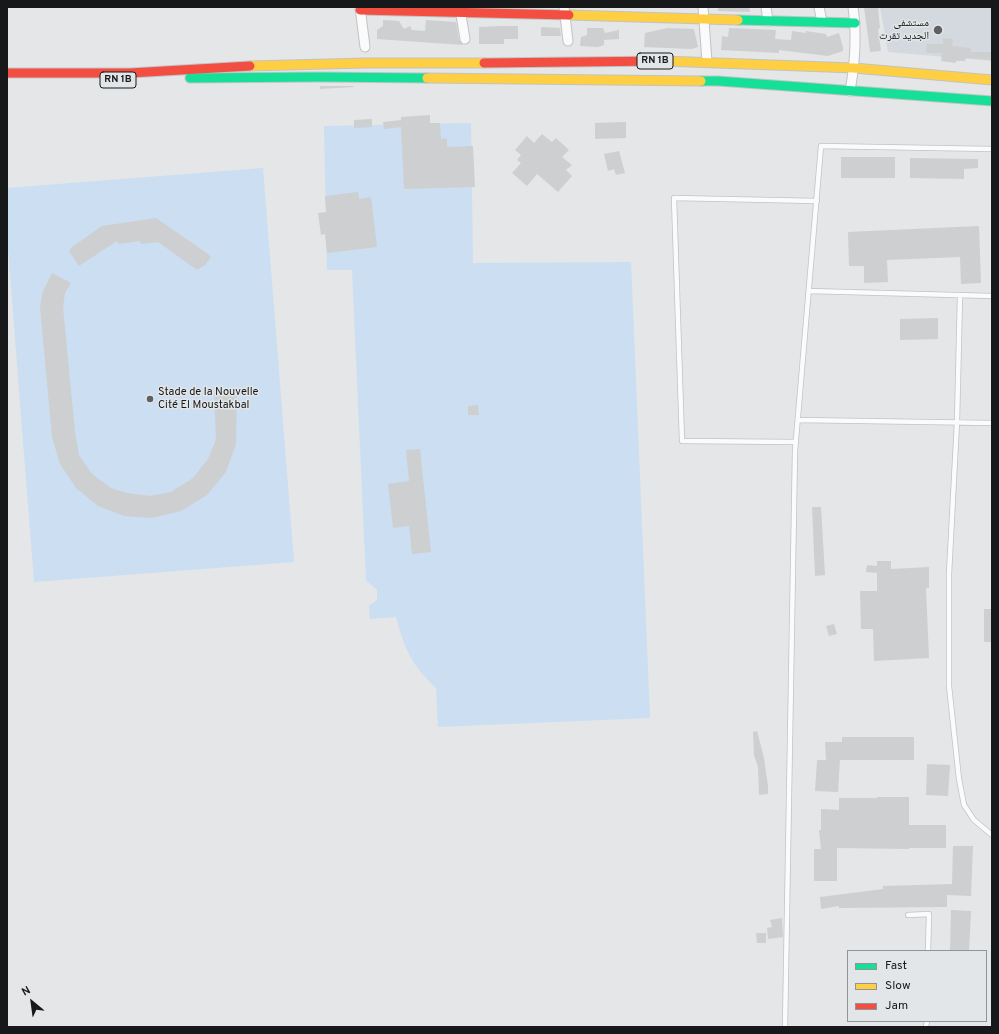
<!DOCTYPE html>
<html>
<head>
<meta charset="utf-8">
<style>
  body { margin:0 }
  #map { position:relative; width:999px; height:1034px; overflow:hidden; background:#e4e6e8; font-family:Overpass,sans-serif }
  canvas { display:block }
  .frame { position:absolute; inset:0; border:8px solid #171819; pointer-events:none }
  .legend { position:absolute; left:847px; top:950px; width:140px; height:72px; box-sizing:border-box; background:#e3e6e9; border:1px solid #919496; margin:0; padding:5px 7px; list-style:none; font-size:12px; color:#171819 }
  .legend li { display:flex; align-items:center; gap:8px; height:20px }
  .legend b { width:20px; border:1px solid #919496 }
  .north { position:absolute; left:12px; top:982px; width:40px; height:40px; -webkit-text-stroke:3px #e3e6e9; paint-order:stroke; rotate:331deg; font-size:11px; font-weight:700; line-height:16px; text-align:center; color:#171819 }
  .north::after { content:''; display:block; margin:auto; width:14px; height:18px; background:#171819; clip-path:polygon(50% 0,100% 100%,50% 72%,0 100%) }
</style>
</head>
<body>
<div id="map">
<canvas width="999" height="1034"></canvas>
<div class="frame"></div>
<ul class="legend">
<li><b style="height:5px;background:#16e098"></b>Fast</li>
<li><b style="height:5px;background:#ffcf43"></b>Slow</li>
<li><b style="height:5px;background:#f24e42"></b>Jam</li>
</ul>
<div class="north">N</div>
</div>
<script>
const ctx = document.querySelector('canvas').getContext('2d');
ctx.lineJoin = 'round';
function fill(path, color) {
  ctx.fillStyle = color;
  ctx.fill(path, 'evenodd');
}
function stroke(path, color, width, dash) {
  ctx.strokeStyle = color;
  ctx.lineWidth = width;
  ctx.lineCap = dash ? 'butt' : 'round';
  ctx.setLineDash(dash || []);
  ctx.stroke(path);
}
function drawText(font, color, halo, rows, align = 'center') {
  ctx.font = font + ' Overpass,"Noto Naskh Arabic",sans-serif';
  ctx.lineWidth = 3;
  ctx.setLineDash([]);
  ctx.textBaseline = 'middle';
  ctx.strokeStyle = halo;
  ctx.fillStyle = color;
  for (const [text, x, y, turn = 0] of rows) {
    ctx.save();
    ctx.translate(x, y);
    ctx.rotate((+turn || 0) * Math.PI / 180);
    ctx.textAlign = isNaN(turn) ? turn : align;
    if (halo) ctx.strokeText(text, 0, 0);
    ctx.fillText(text, 0, 0);
    ctx.restore();
  }
}
const built = new Path2D(`
  M880 7H992V61L888 52Z`);
const green = new Path2D(`
  M471 123 473 263 631 262 650 718 438 727 436 688C411 664 405 650 396 617L370 619 369 606 377 600V590L366 580 352 270H327L324 126Z
  M263 168 294 562 34 582 7 236V188Z`);
const building = new Path2D(`
  M718 7H749L750 12 718 11Z
  M864 7H878L880 28 878 29 881 51 870 52Z
  M383 20 399 21 404 29 410 26 412 30 425 31 426 20 456 22 459 40 463 45 377 39V30L383 26Z
  M503 26H518V39H504V44H479V27Z
  M541 27 560 28 561 36H541Z
  M587 28H603L605 33 619 30V39L604 40V45L598 47 580 46 581 37 587 35Z
  M667 28 694 29 698 47 691 49 644 47 645 33Z
  M729 28 776 30 775 39 791 40 792 31 806 33V31L826 34 827 37 839 33 843 47V51L828 56 779 50V53L721 50 722 36 728 37Z
  M943 38 953 39 952 46 971 48 970 52H992V60L966 58 965 61H956V63L941 61 942 53H926L927 44H943Z
  M320 86H353L354 87 320 89Z
  M430 115V123H440L441 139 447 138V147L473 146 475 187 404 189 401 127 384 129 383 122 401 120V117Z
  M372 119V127L354 128V120Z
  M626 122V138L595 139V123Z
  M542 134 552 142 556 138 569 150 562 157 572 165 566 170 572 176 558 192 537 174 527 186 512 173 521 163 517 160 521 155 515 150 527 136 534 143Z
  M619 151 625 173 616 175 614 169 608 171 604 154Z
  M841 157H895V178H841Z
  M910 158 978 159V168L964 169V179L910 178Z
  M358 192 359 199 371 197 377 247 327 253 325 234 321 235 318 213 326 212 325 196Z
  M156 218 208 254 211 257 205 265 197 270 158 242 141 244 140 241 119 244 117 241 79 266 69 251 72 247 102 226Z
  M979 226 981 283 961 284 960 257 887 260 888 282 864 283V266H849L848 232Z
  M52 273 71 283 65 293 63 307 75 432 79 455 92 474 111 488 127 493 150 496 171 492 193 478 208 459 216 440 214 390 237 388 236 444 226 472 207 495 181 511 152 518 124 516 98 506 76 488 60 464 52 437 40 307 43 291Z
  M938 318V339L900 340V319Z
  M478 405 479 415H468V406Z
  M420 449 431 552 412 554 409 526 393 528 388 484 409 481 406 450Z
  M812 507H821L825 575 815 576Z
  M877 561H891V569L929 567V588H926L929 658 874 661 873 629H861L860 591H877V573L866 572 867 565 877 566Z
  M984 609H992V642H984Z
  M834 624 837 634 829 636 826 626Z
  M757 731 764 758 768 786V794L759 795 758 767 754 755 753 732Z
  M842 737H914V760H840L838 792 815 791 817 760H826L825 742H842Z
  M927 764 950 765 948 796 926 795Z
  M877 797H909V825H946V848H909V849L837 848V881H814V849H821L819 830H821V809L839 810V798H877Z
  M953 846H973L971 896 947 895V907L839 908V906L821 909 820 897 883 889V886L952 884Z
  M951 910 971 911 969 951H950Z
  M782 918 783 937 768 939 767 928 772 927 770 920Z
  M756 933H766V943H757Z`);
const lane = new Path2D(`
  M809 291 992 296
  M960 296 957 422 949 574V686L959 779 964 805 974 820 992 835
  M798 420 992 423
  M796 442 682 441 674 198 817 201
  M908 915 929 914 928 951
  M785 1027 795 451 821 146 992 149
  M926 1027 927 1021`);
const street = new Path2D(`
  M360 7 365 47
  M564 7 568 41
  M703 7 707 62
  M766 7 768 21
  M819 7 822 22
  M460 9 465 39
  M850 91C855 63 857 35 853 7`);
const fast = new Path2D(`
  M738 20 855 23
  M190 78 319 77 427 78
  M701 81H718L992 101`);
const slow = new Path2D(`
  M569 15 738 20
  M663 61 854 68 992 80
  M250 66 366 63H484
  M427 78 701 81`);
const jam = new Path2D(`
  M360 10 569 15
  M484 63 663 61
  M7 73H130L250 66`);
const markers = [
  [938,30,5,"#5f6061"],
  [150,399,4,"#5f6061"]
];
const shields = [
  [655,61,36],
  [118,80,36]
];
const shieldNames = [
  ["RN 1B",655,61],
  ["RN 1B",118,80]
];
const poiNames = [
  ["مستشفى",929,24],
  ["الجديد تقرت",929,37],
  ["Stade de la Nouvelle",158,393,"left"],
  ["Cité El Moustakbal",158,406,"left"]
];
fill(built, '#d4d9df');
fill(green, '#cbdef2');
fill(building, '#cecfd0');
stroke(lane, '#c2c3c4', 6);
stroke(street, '#c2c3c4', 11);
stroke(fast, '#c2c3c4', 11);
stroke(slow, '#c2c3c4', 11);
stroke(jam, '#c2c3c4', 11);
stroke(lane, '#fbfbfc', 4.5);
stroke(street, '#fbfbfc', 9);
stroke(fast, '#16e098', 9);
stroke(slow, '#ffcf43', 9);
stroke(jam, '#f24e42', 9);
for (const [x, y, r, color] of markers) {
  const dot = new Path2D();
  dot.arc(x, y, r, 0, 2 * Math.PI);
  ctx.fillStyle = color;
  ctx.fill(dot);
  stroke(dot, '#e3e6e9', 1.5);
}
for (const [x, y, w] of shields) {
  const box = new Path2D();
  box.roundRect(x - w / 2, y - 8, w, 16, 3);
  ctx.fillStyle = '#e3e6e9';
  ctx.fill(box);
  stroke(box, '#171819', 1);
}
drawText('bold 10px', '#171819', null, shieldNames);
drawText('11px', '#171819', '#e3e6e9', poiNames, 'right');
</script>
</body>
</html>
